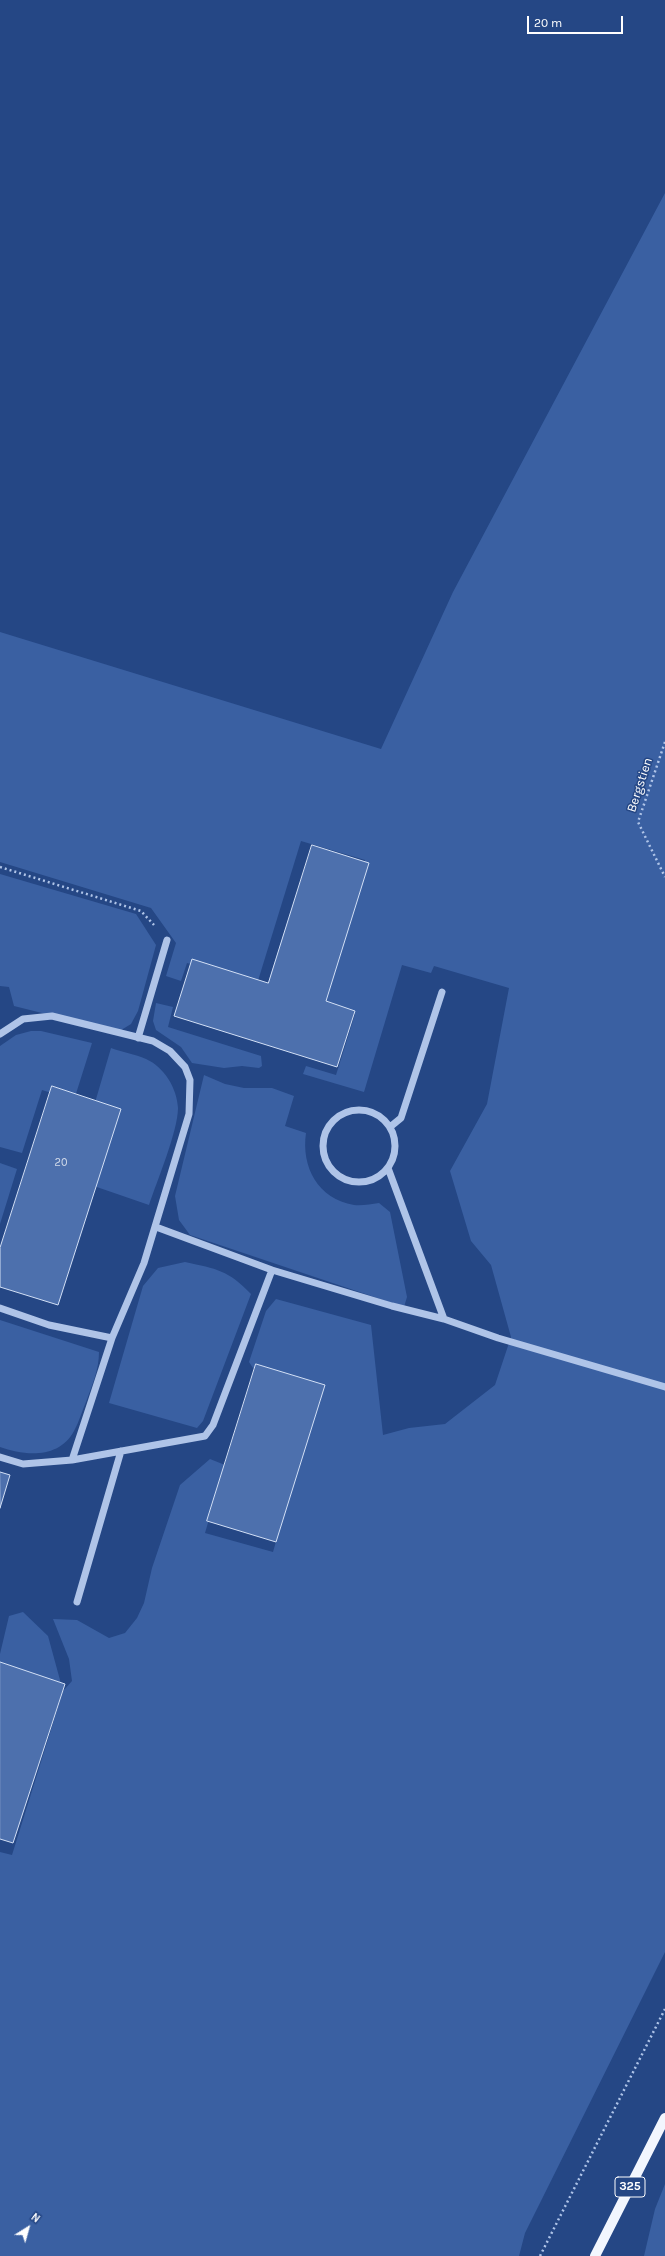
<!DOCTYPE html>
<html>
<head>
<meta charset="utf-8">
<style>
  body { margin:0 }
  #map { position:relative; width:665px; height:2256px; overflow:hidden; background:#254785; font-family:Karla,sans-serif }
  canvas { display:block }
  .north { position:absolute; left:8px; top:2208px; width:40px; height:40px; -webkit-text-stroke:3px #254785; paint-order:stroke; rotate:37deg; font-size:11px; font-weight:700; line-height:16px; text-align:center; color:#fff }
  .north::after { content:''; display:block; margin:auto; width:14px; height:18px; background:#fff; clip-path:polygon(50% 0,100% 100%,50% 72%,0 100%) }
  .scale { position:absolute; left:527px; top:16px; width:96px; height:18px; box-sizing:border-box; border:2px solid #fff; border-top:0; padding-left:5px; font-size:12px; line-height:14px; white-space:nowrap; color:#fff; -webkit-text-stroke:3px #254785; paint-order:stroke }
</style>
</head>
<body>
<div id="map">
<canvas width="665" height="2256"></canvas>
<div class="north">N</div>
<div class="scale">20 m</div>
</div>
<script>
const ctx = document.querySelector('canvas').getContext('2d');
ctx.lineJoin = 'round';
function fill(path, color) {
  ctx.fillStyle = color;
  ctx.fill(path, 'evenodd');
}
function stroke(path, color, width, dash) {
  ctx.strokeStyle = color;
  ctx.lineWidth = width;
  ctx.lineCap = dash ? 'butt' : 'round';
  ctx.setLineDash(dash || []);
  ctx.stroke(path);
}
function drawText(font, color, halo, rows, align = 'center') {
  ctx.font = font + ' Karla,sans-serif';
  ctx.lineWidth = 3;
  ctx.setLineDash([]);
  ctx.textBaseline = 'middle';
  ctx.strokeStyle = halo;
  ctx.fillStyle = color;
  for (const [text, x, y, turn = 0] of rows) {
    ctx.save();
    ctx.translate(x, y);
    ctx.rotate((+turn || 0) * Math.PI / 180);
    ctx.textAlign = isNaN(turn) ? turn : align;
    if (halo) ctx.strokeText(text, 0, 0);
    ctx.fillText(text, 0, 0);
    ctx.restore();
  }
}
const green = new Path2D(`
  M665 193V1952L525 2233 519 2256H0V1852L12 1855 63 1691 0 1671V1654L9 1616 23 1612 48 1636 63 1691 72 1681 69 1659 53 1619 77 1620 109 1638 125 1633 137 1618 144 1603 152 1568 180 1485 210 1459 225 1465 205 1533 273 1552 320 1388 253 1368 249 1362 266 1311 276 1299 371 1325 383 1435 409 1428 445 1424 495 1385 511 1337 491 1265 471 1241 450 1171 487 1104 509 988 434 966 431 973 402 965 364 1092 303 1074 306 1066 336 1075 355 1014 322 1004 365 860 301 841 257 984 187 963 181 981 166 976 176 943 151 908 0 862V632L381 749 453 592Z
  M0 874 136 914 156 945 138 1011 131 1024 118 1032 14 1006 9 987 0 986Z
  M156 1003 173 1007 168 1027 261 1056 262 1066 259 1068 242 1066 224 1068 192 1063 181 1047 156 1030 153 1021Z
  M31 1031H41L92 1043 74 1100 42 1090 22 1153 0 1147V1046L16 1035Z
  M111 1048C122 1052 135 1054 146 1059 164 1067 177 1088 178 1108 178 1131 157 1181 149 1205L91 1185 94 1106Z
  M204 1075 225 1084 244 1088H272L294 1096 285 1126 306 1133C301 1167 318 1199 354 1205 362 1206 371 1204 379 1203L390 1212 407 1297 404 1307 190 1235 179 1220 175 1196Z
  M0 1163 17 1169 0 1224Z
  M185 1262C217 1269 228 1270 251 1294L203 1421 197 1428 109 1403 143 1286 158 1268Z
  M0 1320 99 1352C99 1370 92 1385 86 1402 82 1411 79 1422 74 1431 59 1459 25 1456 0 1447Z
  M665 2184V2256H644L655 2209Z`);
const building = new Path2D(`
  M312 845 369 863 326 1001 355 1011 337 1067 174 1016 192 959 268 983Z
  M52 1086 121 1109 58 1305 0 1287V1248Z
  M256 1364 325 1385 276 1542 207 1521Z
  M0 1472 10 1475 0 1508Z
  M0 1662 65 1684 13 1843 0 1839Z`);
const path = new Path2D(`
  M665 742 638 822 665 877
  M0 867 141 911 154 925
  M540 2256 665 2009`);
const minor = new Path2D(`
  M0 1034 23 1019 52 1016 153 1041 170 1051 185 1067 190 1080 189 1114 144 1263 112 1338 49 1325 0 1308
  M138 1038 167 940
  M323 1146a36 36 0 1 1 72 0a36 36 0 1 1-72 0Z
  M390 1127 401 1118 442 992
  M388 1168 444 1319
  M156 1227 272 1270 392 1306 444 1319 498 1338 665 1387
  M0 1457 23 1464 72 1460 205 1436 213 1425 272 1270
  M72 1460 112 1338
  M77 1602 121 1451`);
const major = new Path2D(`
  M595 2256 665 2118`);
const numberNames = [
  ["20",61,1163]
];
const shields = [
  [630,2187,30]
];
const shieldNames = [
  ["325",630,2187]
];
const streetNames = [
  ["Bergstien",640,785,-72]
];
fill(green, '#3a60a2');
fill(building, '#4d70ad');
stroke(building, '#d3e0f6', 1);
stroke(path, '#afc4e8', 2.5, [2, 3]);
stroke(minor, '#afc4e8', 7);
stroke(major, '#f2f6fe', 10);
drawText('11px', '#d2dbea', null, numberNames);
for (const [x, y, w] of shields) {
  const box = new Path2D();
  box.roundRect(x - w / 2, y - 10, w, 20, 3);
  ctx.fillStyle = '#254785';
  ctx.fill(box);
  stroke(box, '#fff', 1);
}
drawText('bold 12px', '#fff', null, shieldNames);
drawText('13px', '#fff', '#254785', streetNames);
</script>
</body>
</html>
